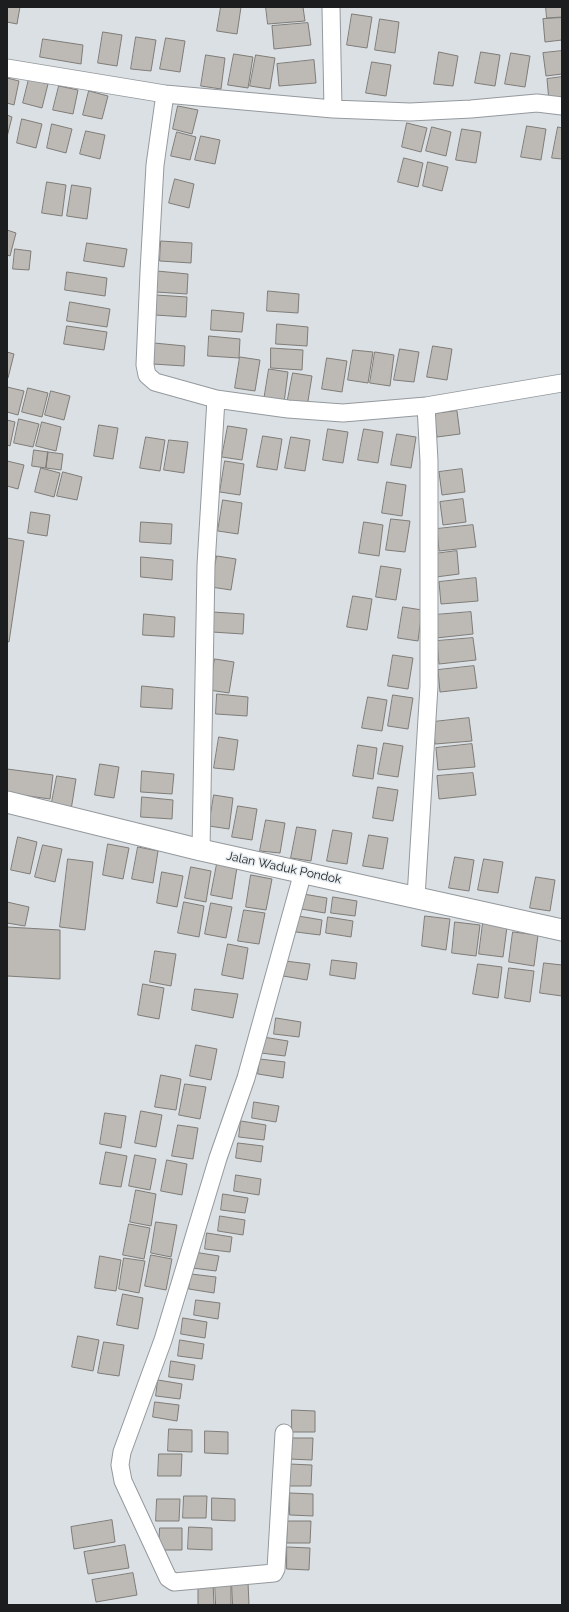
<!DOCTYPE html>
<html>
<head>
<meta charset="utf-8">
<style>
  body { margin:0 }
  #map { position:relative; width:569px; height:1612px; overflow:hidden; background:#dbe0e4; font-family:Raleway,sans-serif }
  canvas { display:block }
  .frame { position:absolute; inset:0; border:8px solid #1b1d1e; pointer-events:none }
</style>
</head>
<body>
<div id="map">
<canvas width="569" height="1612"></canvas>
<div class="frame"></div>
</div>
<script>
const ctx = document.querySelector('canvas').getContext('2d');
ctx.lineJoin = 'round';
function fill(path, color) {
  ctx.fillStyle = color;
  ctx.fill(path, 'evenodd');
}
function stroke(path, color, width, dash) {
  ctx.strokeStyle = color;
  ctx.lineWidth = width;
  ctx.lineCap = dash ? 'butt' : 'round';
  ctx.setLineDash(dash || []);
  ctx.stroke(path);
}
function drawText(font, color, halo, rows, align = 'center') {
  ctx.font = font + ' Raleway,sans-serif';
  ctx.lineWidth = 3;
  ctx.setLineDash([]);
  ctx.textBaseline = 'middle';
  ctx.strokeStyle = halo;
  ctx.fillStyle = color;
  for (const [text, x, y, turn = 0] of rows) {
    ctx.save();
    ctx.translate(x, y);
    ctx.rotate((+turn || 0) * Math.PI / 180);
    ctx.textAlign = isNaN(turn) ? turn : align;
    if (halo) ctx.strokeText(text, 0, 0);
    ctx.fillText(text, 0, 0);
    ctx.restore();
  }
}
const building = new Path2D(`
  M7 7H20L17 24 7 22Z
  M221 7H241L237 34 217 31Z
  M266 7H303L305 21 268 24Z
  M546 7H562V17L547 18Z
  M352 14 372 17 367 48 347 45Z
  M562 18V40L545 42 543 19Z
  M380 19 399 22 395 53 375 50Z
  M308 23 311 45 274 49 272 26Z
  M103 32 122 35 117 66 98 63Z
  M136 37 156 40 151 71 131 69Z
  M166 38 185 41 180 72 160 69Z
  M43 39 83 45 81 64 40 57Z
  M562 51V74L546 76 543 53Z
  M439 52 458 56 453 86 434 84Z
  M481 52 500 55 495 86 475 83Z
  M511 53 530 56 525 87 505 84Z
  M234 54 253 57 248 88 228 85Z
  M206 55 225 58 221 89 201 86Z
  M256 55 275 58 270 89 250 86Z
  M314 60 316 83 279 86 277 64Z
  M372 62 391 65 386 96 366 93Z
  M562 77V100L549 101 547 79Z
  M7 78 19 81 14 105 7 103Z
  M29 79 48 84 42 108 23 103Z
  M59 86 78 90 73 114 53 110Z
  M89 91 108 96 102 119 83 115Z
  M178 106 198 110 192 134 173 129Z
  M7 115 12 117 7 137Z
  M22 119 42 124 36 148 17 143Z
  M407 123 427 128 421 152 402 147Z
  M52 124 72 129 66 153 47 148Z
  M527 126 546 129 541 160 521 157Z
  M432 127 451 132 446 156 426 151Z
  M558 127 562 128V159L552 158Z
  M462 129 481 132 476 163 456 160Z
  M86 131 105 135 100 159 80 154Z
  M177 132 196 137 190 160 171 156Z
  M201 136 220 140 215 164 195 160Z
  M404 158 423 163 418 187 398 182Z
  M428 162 448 167 442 191 423 186Z
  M175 179 194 184 189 208 169 203Z
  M47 182 66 185 62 216 42 213Z
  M72 185 91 188 87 219 67 216Z
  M7 230 16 233 10 256 7 255Z
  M161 241 192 243 191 263 160 261Z
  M87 243 127 249 124 267 84 261Z
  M15 249 31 251 29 270 13 269Z
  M157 271 188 274 187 294 156 292Z
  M67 272 107 278 105 296 65 290Z
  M268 291 299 294 298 313 267 311Z
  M156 295 187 297 186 317 155 315Z
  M70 302 110 309 107 327 67 321Z
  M212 310 244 313 242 332 211 330Z
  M277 324 308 327 307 346 276 344Z
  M67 326 107 332 104 350 64 344Z
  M209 336 240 339 239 358 208 356Z
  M154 343 185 346 184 366 153 364Z
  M433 346 452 349 447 380 427 377Z
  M271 348 303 350 302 370 271 368Z
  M400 349 419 352 414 382 394 380Z
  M353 350 373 352 368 383 348 380Z
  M7 352 14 354 8 378H7Z
  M375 352 394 355 390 386 370 383Z
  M240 357 260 360 255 391 235 388Z
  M327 358 347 361 342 392 322 389Z
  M269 369 288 372 284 403 264 400Z
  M293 373 312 376 307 407 287 404Z
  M7 387 24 391 18 415 7 412Z
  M28 388 48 393 42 417 22 412Z
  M51 391 70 396 64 420 45 415Z
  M457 411 460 434 437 437 434 414Z
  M19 419 39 424 33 447 14 443Z
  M7 420 15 422 10 446 7 445Z
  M42 422 61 427 56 451 36 446Z
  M99 425 118 428 113 459 94 456Z
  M228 426 247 429 242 460 222 457Z
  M328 429 348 432 343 463 323 460Z
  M364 429 383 432 378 463 358 460Z
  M397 434 416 437 411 468 391 465Z
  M263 436 282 439 277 470 257 467Z
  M146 437 165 440 160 471 140 468Z
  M291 437 310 440 305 471 285 468Z
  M169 440 188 442 184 473 164 470Z
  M34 450 48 452 46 468 32 466Z
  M48 452 63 454 61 470 46 468Z
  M7 461 24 465 18 489 7 486Z
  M225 461 244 464 240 495 220 492Z
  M41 468 60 473 54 497 35 492Z
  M462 469 465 492 442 495 439 472Z
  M63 472 82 477 77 500 57 496Z
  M387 482 406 485 402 516 382 513Z
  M463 499 466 522 443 525 440 502Z
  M223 500 242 503 238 534 218 531Z
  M31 512 50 515 47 536 28 533Z
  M391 519 410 521 405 552 386 550Z
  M141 522 172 524 171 544 140 542Z
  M364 522 383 525 379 556 359 553Z
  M473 525 476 547 439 551 437 529Z
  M7 538 24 541 9 642 7 641Z
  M457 551 459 574 436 577 434 554Z
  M217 556 236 559 231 590 211 587Z
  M141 557 173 560 172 580 141 577Z
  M381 566 401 569 396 600 376 597Z
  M476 578 478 601 441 604 439 582Z
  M353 596 372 599 367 630 347 627Z
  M403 607 422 610 418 641 398 638Z
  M213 612 244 614 243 634 212 632Z
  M471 612 473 634 436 638 434 615Z
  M144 614 175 617 174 637 143 635Z
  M473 638 476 660 439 664 437 641Z
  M393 655 413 658 408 689 388 686Z
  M215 659 234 662 229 693 209 690Z
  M474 666 477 688 440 692 438 670Z
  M142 686 173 689 172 709 141 707Z
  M217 694 248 697 247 716 216 714Z
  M393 695 413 698 408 729 388 726Z
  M368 697 387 700 382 731 362 728Z
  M469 718 472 741 435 744 433 722Z
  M219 737 238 740 234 770 214 768Z
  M384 743 403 746 398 777 378 774Z
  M472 744 475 767 438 770 436 748Z
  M358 745 377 748 373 779 353 776Z
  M100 764 119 767 114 798 95 795Z
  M7 769 53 775 50 799 7 793Z
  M142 771 174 774 172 794 141 792Z
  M473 773 476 795 439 799 437 776Z
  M57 776 76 779 71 810 51 807Z
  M378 787 398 790 393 821 373 818Z
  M214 795 233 798 229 829 209 826Z
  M142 797 173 800 172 819 141 817Z
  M238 806 257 809 252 840 232 837Z
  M266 820 285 823 280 853 260 851Z
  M297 827 316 830 311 861 291 858Z
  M333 830 352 833 347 864 327 861Z
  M369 835 388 838 383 869 363 866Z
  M18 837 37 842 30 874 11 870Z
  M108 844 129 848 123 879 103 875Z
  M43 845 62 849 55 882 35 877Z
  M138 847 158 851 153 883 132 879Z
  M455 857 474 860 469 891 449 888Z
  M68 859 93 862 85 930 60 927Z
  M484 859 503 862 498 893 478 890Z
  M217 864 237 867 232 899 211 895Z
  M191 867 211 871 206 902 185 898Z
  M162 872 183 876 177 907 157 903Z
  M251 875 272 879 266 910 246 907Z
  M536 877 555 880 550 911 530 908Z
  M303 894 327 898 325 913 301 909Z
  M333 897 357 901 355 916 331 913Z
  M7 902 29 907 25 926 7 923Z
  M184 902 204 906 199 937 178 933Z
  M211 903 232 907 226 938 205 934Z
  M244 910 265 913 259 944 238 941Z
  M298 916 322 920 320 935 296 932Z
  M425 916 450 919 446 950 422 946Z
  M328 917 353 921 351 937 326 933Z
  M455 922 480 925 476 956 452 953Z
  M483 923 507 927 503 957 479 954Z
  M7 927 60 930V979L7 976Z
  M513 932 538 935 534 966 509 962Z
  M228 944 248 948 243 979 222 975Z
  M155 951 176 954 171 986 150 982Z
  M332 960 357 963 355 979 330 975Z
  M285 961 310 964 307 980 283 976Z
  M544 963 562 965V996L540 993Z
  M478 964 502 967 498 998 473 994Z
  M509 968 534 971 530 1002 505 998Z
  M143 984 164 988 159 1019 138 1015Z
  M195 989 238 994 233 1018 192 1010Z
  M276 1018 301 1022 299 1037 274 1034Z
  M263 1037 288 1041 285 1056 261 1053Z
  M196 1045 217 1049 211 1080 190 1076Z
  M260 1059 285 1062 283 1078 258 1074Z
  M161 1075 181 1079 176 1110 155 1107Z
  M185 1084 206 1087 200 1119 179 1115Z
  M254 1102 279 1106 276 1122 252 1118Z
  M141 1111 162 1115 156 1147 135 1143Z
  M105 1113 126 1116 121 1148 100 1144Z
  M241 1121 266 1125 264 1140 239 1137Z
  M178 1125 198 1128 193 1159 172 1156Z
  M238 1143 263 1146 261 1162 236 1158Z
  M106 1152 127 1156 121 1187 100 1184Z
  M135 1155 156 1159 150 1190 129 1186Z
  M167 1160 187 1164 182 1195 161 1191Z
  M236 1175 261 1179 259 1195 234 1191Z
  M136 1190 156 1194 151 1226 130 1222Z
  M223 1194 248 1198 245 1213 221 1210Z
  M220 1216 245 1220 243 1235 218 1231Z
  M156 1222 177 1225 171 1257 151 1253Z
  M129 1224 150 1228 144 1259 123 1255Z
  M207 1233 232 1237 230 1252 205 1249Z
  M194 1252 219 1256 216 1271 192 1268Z
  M151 1255 172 1259 166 1290 145 1286Z
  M100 1256 121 1260 116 1291 95 1288Z
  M124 1258 145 1261 139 1293 119 1289Z
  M191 1274 216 1277 214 1293 189 1289Z
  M123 1294 143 1298 138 1329 117 1325Z
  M196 1300 220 1303 218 1319 194 1315Z
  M183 1318 207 1322 205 1338 181 1334Z
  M78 1336 99 1340 93 1371 72 1367Z
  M180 1340 204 1344 202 1359 178 1356Z
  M104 1342 124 1345 119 1376 98 1373Z
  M171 1361 195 1365 193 1380 169 1377Z
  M158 1380 182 1384 180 1399 156 1396Z
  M155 1402 179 1405 177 1421 153 1417Z
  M292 1410 315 1411V1432H292Z
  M169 1429 192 1430V1452L168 1451Z
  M205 1431 228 1432V1454L205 1453Z
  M290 1438H313L312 1460 289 1459Z
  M159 1454H182L181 1476H158Z
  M289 1464 312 1465 311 1486H288Z
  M290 1493 313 1494V1516L290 1515Z
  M184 1496H207L206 1518H183Z
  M212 1498 235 1499V1521L212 1520Z
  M157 1499H180L179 1521H156Z
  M112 1520 115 1542 74 1549 71 1527Z
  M288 1521H311L310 1543H287Z
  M189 1527 212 1528V1550L188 1549Z
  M160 1528H182V1550H159Z
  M125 1545 129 1568 88 1574 84 1552Z
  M287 1547 310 1548 309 1570 287 1569Z
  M133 1573 137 1595 96 1602 92 1580Z
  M215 1582H231V1605H216Z
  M232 1582H248L249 1605H233Z
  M213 1583 214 1605H198V1584Z`);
const minor = new Path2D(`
  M331 7 333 109
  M7 68 165 94 333 109 410 112 471 109 537 103 562 106
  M165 94 155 165 149 272 145 365 147 375 155 382 216 399 288 409 343 413 426 406 562 383
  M201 850 206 565 216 399
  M416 897 429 686V461L426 406
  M284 1433 276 1569 274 1573 174 1582 168 1578 123 1481 120 1465 122 1452 163 1340 218 1158 246 1078 303 872`);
const tertiary = new Path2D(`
  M7 802 201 850 562 930`);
const streetNames = [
  ["Jalan Waduk Pondok",284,868,12]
];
fill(building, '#bdbab5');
stroke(building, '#7f7c78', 1);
stroke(minor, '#94999d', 19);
stroke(tertiary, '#94999d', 23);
stroke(minor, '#fff', 17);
stroke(tertiary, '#fff', 21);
drawText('12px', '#1b1d1e', '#e8edf1', streetNames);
</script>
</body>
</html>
